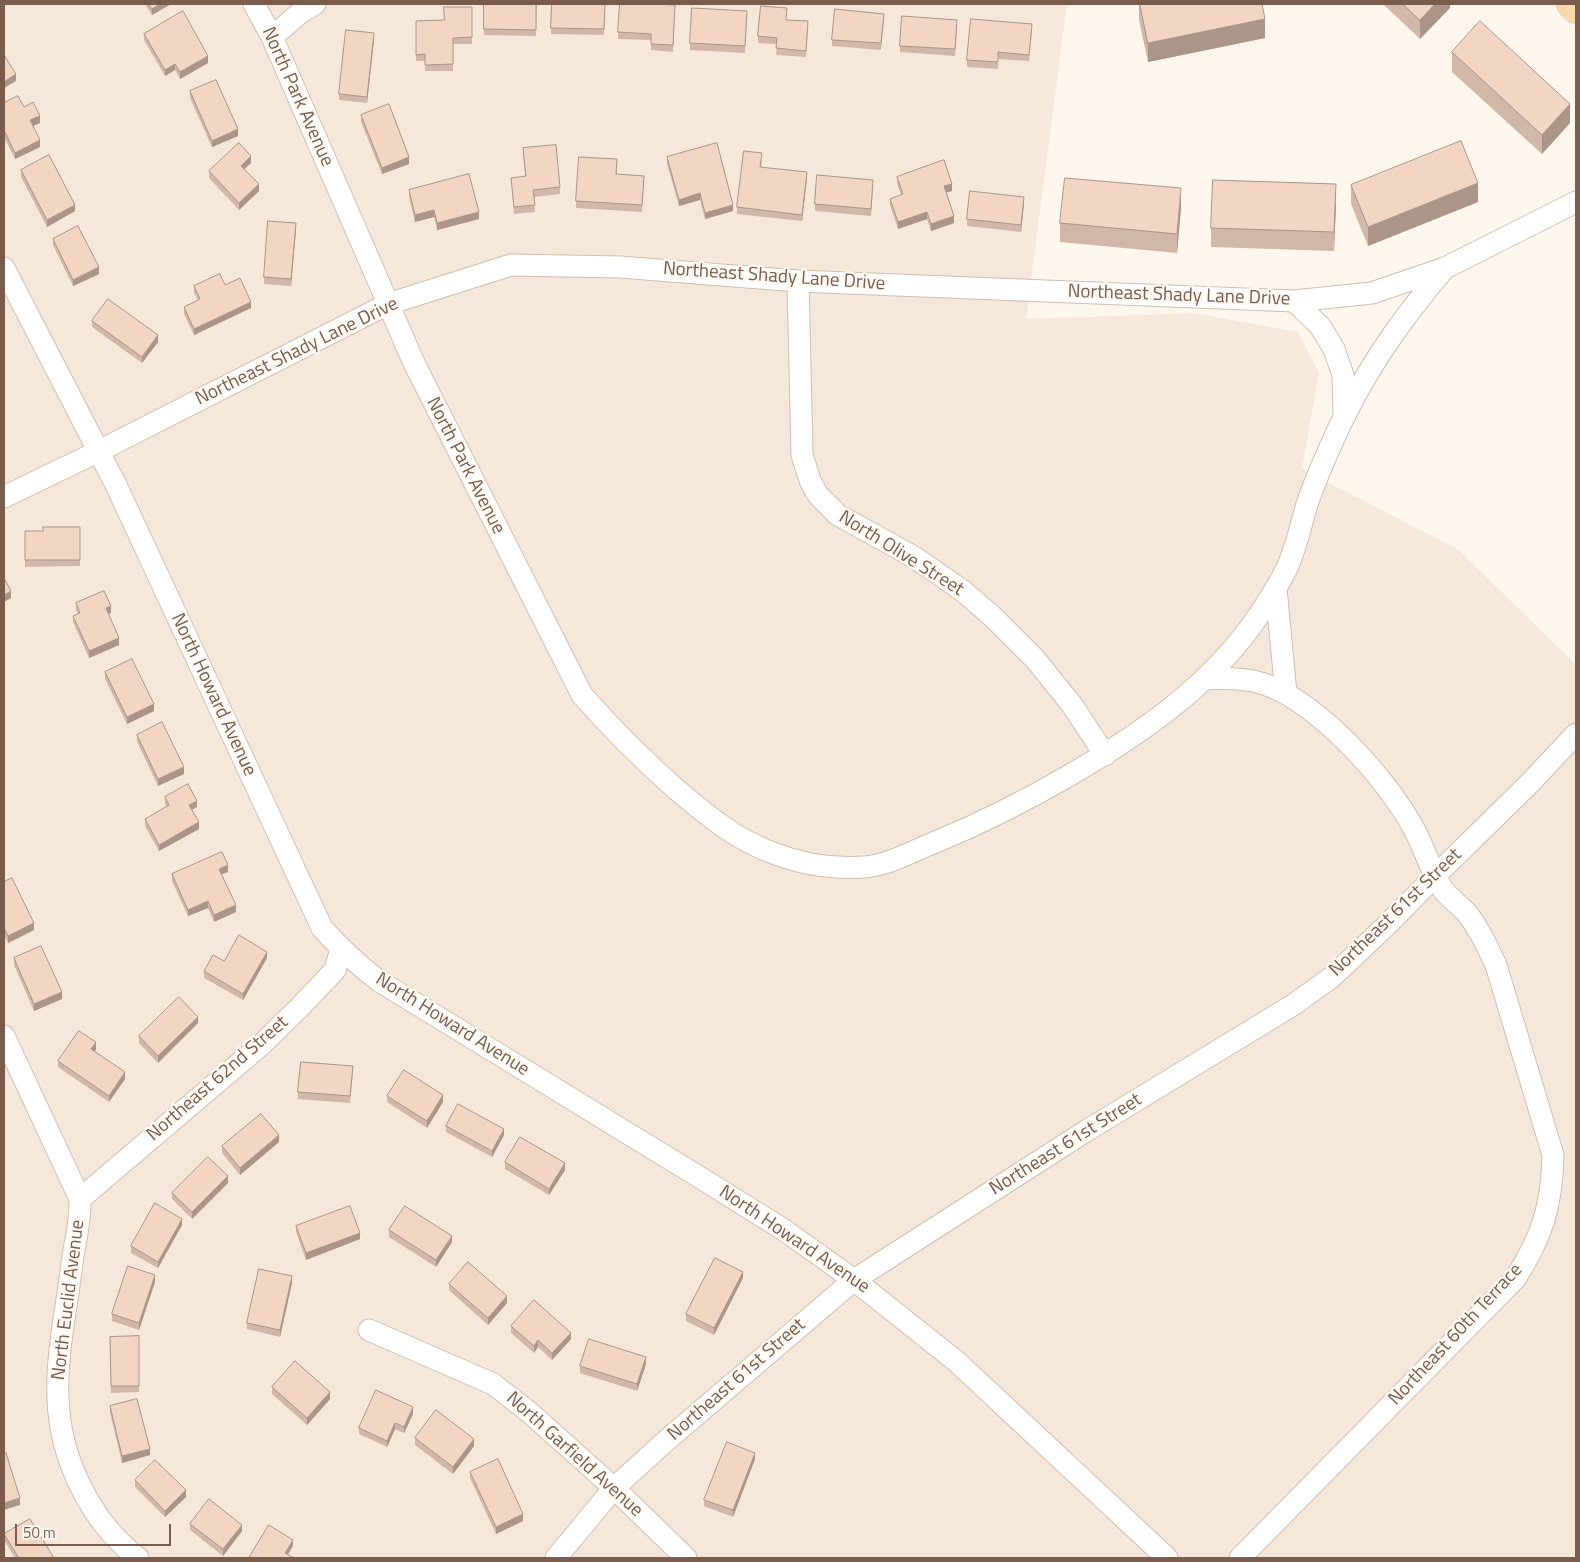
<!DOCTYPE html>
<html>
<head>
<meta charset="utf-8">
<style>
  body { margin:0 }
  #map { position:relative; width:1580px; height:1562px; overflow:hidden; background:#fdf6ec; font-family:"Titillium Web",sans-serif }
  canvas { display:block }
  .frame { position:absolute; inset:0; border:5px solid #7a5c4d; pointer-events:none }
  .scale { position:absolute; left:15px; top:1524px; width:156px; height:22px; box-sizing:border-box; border:2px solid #7a5c4d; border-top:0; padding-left:6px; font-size:15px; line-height:18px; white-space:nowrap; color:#7a5c4d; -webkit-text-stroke:4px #fffaf3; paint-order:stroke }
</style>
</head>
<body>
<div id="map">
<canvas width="1580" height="1562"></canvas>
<div class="frame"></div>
<div class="scale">50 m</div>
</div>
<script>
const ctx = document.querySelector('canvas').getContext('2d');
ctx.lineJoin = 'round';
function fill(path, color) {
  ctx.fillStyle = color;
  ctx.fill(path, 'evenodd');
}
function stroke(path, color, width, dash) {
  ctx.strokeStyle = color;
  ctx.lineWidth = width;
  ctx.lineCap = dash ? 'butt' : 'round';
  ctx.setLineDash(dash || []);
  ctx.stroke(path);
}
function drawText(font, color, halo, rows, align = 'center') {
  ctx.font = font + ' "Titillium Web",sans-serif';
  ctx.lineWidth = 4.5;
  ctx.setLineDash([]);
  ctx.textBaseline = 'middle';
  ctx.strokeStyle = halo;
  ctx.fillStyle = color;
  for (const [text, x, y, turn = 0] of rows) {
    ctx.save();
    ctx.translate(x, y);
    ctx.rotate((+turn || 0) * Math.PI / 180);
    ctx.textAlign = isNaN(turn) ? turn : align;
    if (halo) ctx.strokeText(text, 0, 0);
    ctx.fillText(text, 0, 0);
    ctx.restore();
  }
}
const residential = new Path2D(`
  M4 4H1067L1026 319 1194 313 1298 332 1319 373 1302 469 1459 550 1576 665V1558H4Z`);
const minor = new Path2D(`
  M254 4 272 37 414 363 582 695C612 729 643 760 677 790 708 816 735 839 773 853 801 864 834 869 864 867 889 865 915 850 938 841 984 822 1027 800 1070 775 1142 733 1211 686 1259 615 1269 600 1279 584 1287 568 1296 548 1301 525 1307 504 1314 484 1322 465 1330 447 1360 378 1397 324 1445 268
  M272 37 300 13 315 4
  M4 268 116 485 322 928C340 948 358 965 379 981L709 1183 784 1230 854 1280 956 1361 1167 1558
  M798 281 802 455 811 483 818 495 838 515 914 557 963 591 993 617 1035 659 1072 705 1105 755
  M1294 301 1320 326 1334 349 1343 375 1344 414
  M4 497 97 452 388 304 511 265 620 267 798 281 1294 301 1372 293 1445 268 1576 202
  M1276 588 1286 694
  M1207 678C1222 679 1238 678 1253 681 1311 693 1387 778 1414 829 1425 849 1431 873 1444 891 1451 899 1459 905 1466 912 1479 928 1487 946 1496 965L1553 1155C1552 1206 1542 1237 1515 1279L1240 1558
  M4 1036 80 1199C81 1222 75 1240 72 1263 67 1307 56 1354 58 1399 60 1459 91 1522 138 1558
  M80 1199 261 1045 299 1008 335 970 341 949
  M369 1330 493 1384 529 1412 614 1488 686 1558
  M556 1558 614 1488 667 1440 854 1280 1086 1131 1293 1005 1332 977 1389 923 1436 875 1529 784 1576 734`);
const major = new Path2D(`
  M1570 4 1576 10`);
const wall = new Path2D(`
  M145 4H171L152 15Z
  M484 4H537L536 36 484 35Z
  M552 4H605L604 35 551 34Z
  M1139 4H1262L1265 38 1148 62 1139 20Z
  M1383 4H1450V8L1420 39Z
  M472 7V44H453V71H425V61H416V21L444 20Z
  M675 11 673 52 651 50V40L618 39V32Z
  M747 18 745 53 690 50V43Z
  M786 20 808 28 806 57 776 55 777 44 758 43V36Z
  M884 20 881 50 832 46V40Z
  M957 26 955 56 900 52V46Z
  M1032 31 1029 61 998 59V69L967 67V60Z
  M144 34 208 63 180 79 175 70 165 76 144 40Z
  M374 40 367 103 339 100V94Z
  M1452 52 1570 123 1542 154 1452 72Z
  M190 91 238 136 212 147 190 98Z
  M4 103 24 107 40 123 33 126 40 147 15 159 4 137Z
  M361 115 409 164 382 174 361 122Z
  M523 148 560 187V194L534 197 535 212 514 214 511 178 525 176Z
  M667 157 733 211 705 219 700 200 679 206 667 164Z
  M762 160 761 167 807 178 802 221 737 214V207Z
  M251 163 244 169 259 191 239 210 209 178V171Z
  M617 166V174L644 182 642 212 576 208V201Z
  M21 170 75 211 47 227 21 177Z
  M897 177 952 191 946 192 954 223 931 231 927 219 898 229 890 205V199L901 195 897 183Z
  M1351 185 1478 202 1368 246 1351 204Z
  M873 187 871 216 815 211V204Z
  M409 190 479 219 437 230 434 217 415 222 409 197Z
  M1024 203 1021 232 967 226V219Z
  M1336 204 1334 251 1211 247V228Z
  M1181 208 1177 253 1060 242V223Z
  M296 229 291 286 264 284V277Z
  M53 239 99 274 73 286 53 245Z
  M225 285 251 308 194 335 184 314V307L198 300 194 293V286Z
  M92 321 158 342 142 363 92 327Z
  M80 527V566L25 567V531H43Z
  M76 603 111 613 108 614 119 645 89 658 73 622V616L78 614 76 610Z
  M105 672 154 711 127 724 105 679Z
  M137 735 184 774 158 786 137 742Z
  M165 797 197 807 192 810 199 829 159 851 145 826V819L167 807 165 804Z
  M228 872 222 874 236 912 214 922 208 908 188 916 172 881V874Z
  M4 882 34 930 8 943 4 935Z
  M14 958 62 999 34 1011 14 965Z
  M267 958 243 1000 204 978V971L224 961Z
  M198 1023 158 1063 139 1043V1036Z
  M96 1049 95 1051 125 1079 109 1102 58 1067V1061Z
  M353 1073 350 1103 298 1099V1092Z
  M387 1096 443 1102 427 1128 387 1102Z
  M446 1126 504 1135 492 1157 446 1132Z
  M279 1142 240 1175 222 1153V1146Z
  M505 1162 565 1170 549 1195 505 1169Z
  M228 1183 192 1219 172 1199V1193Z
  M182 1225 158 1268 131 1253V1246Z
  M296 1226 360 1239 306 1260 296 1232Z
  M389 1230 452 1242 436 1267 389 1237Z
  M743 1278 714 1335 686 1321V1314Z
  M155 1282 139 1330 112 1321V1314Z
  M292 1283 280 1337 247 1329V1323Z
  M449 1284 507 1303 488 1325 449 1290Z
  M511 1326 571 1339 552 1360 538 1347 534 1353 511 1333Z
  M139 1336V1392L111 1393 110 1337Z
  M646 1364 637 1391 580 1373V1366Z
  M272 1387 330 1399 307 1425 272 1394Z
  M110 1406 150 1455 122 1463 110 1413Z
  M413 1414 404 1433 395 1429 387 1447 359 1434V1428Z
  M415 1438 474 1446 453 1474 415 1445Z
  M755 1459 733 1517 704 1506V1500Z
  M470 1472 523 1521 496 1534 470 1478Z
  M135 1480 186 1497 165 1517 135 1487Z
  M190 1524 242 1531 223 1556 190 1530Z
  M4 1534 54 1558H15L4 1540Z`);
const shadedWall = new Path2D(`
  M160 4H171L152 15V9Z
  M1435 4H1450V8L1420 39V20Z
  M1265 19V38L1148 62V43Z
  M374 33V40L367 103V97Z
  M208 56V63L180 79V72Z
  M175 64V70L165 76V70Z
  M16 74V81L4 88V82Z
  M1570 104V123L1542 154V135Z
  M40 116V123L30 127V120Z
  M238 129V136L212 147V141Z
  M40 140V147L15 159V153Z
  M251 156V163L241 172V166Z
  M409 157V164L382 174V168Z
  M807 172V178L802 221V215Z
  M1478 183V202L1368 246V227Z
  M259 184V191L239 210V203Z
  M952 184V191L944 193V186Z
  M1336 184V204L1334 251V232Z
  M1181 188V208L1177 253V234Z
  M700 193V200L679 206V200Z
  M1024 197V203L1021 232V225Z
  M75 205V211L47 227V220Z
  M733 205V211L705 219V213Z
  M434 210V217L415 222V215Z
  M479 212V219L437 230V223Z
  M927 212V219L898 229V222Z
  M954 216V223L931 231V224Z
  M296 223V229L291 286V279Z
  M99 267V274L73 286V280Z
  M251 302V308L194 335V329Z
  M158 335V342L142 363V357Z
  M11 591V598L4 602V595Z
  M111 606V613L106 615V608Z
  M119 638V645L89 658V651Z
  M154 704V711L127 724V717Z
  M184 767V774L158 786V779Z
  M197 801V807L189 811V805Z
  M199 822V829L159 851V845Z
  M228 865V872L219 875V869Z
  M208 901V908L188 916V910Z
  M236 905V912L214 922V915Z
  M34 923V930L8 943V936Z
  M267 952V958L243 1000V994Z
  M62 992V999L34 1011V1004Z
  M198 1017V1023L158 1063V1056Z
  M96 1042V1049L91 1056V1049Z
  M125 1072V1079L109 1102V1096Z
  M443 1095V1102L427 1128V1121Z
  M504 1129V1135L492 1157V1151Z
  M279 1135V1142L240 1175V1168Z
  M565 1163V1170L549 1195V1189Z
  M228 1176V1183L192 1219V1212Z
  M182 1219V1225L158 1268V1262Z
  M360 1233V1239L306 1260V1253Z
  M452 1236V1242L436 1267V1260Z
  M743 1272V1278L714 1335V1328Z
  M155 1275V1282L139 1330V1323Z
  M292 1276V1283L280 1337V1330Z
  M507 1296V1303L488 1325V1318Z
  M571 1333V1339L552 1360V1353Z
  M538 1340V1347L534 1353V1346Z
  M646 1357V1364L637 1391V1384Z
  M330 1392V1399L307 1425V1418Z
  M413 1407V1414L404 1433V1427Z
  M395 1423V1429L387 1447V1441Z
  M474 1439V1446L453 1474V1467Z
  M150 1449V1455L122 1463V1456Z
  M755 1453V1459L733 1517V1510Z
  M186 1490V1497L165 1517V1511Z
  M20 1498V1505L4 1510V1503Z
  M523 1514V1521L496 1534V1527Z
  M242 1525V1531L223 1556V1549Z
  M293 1540V1546L286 1558 285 1553Z`);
const building = new Path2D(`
  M149 4H160L152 9Z
  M484 4H536V30L484 29Z
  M552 4H605L604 29 551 28Z
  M620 4H656L675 5 673 45 651 44V34L618 32Z
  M1140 4H1262L1265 19 1148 43Z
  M1403 4H1435L1420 20Z
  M761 6 787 8 786 20 808 21 806 51 776 48 777 38 758 36Z
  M444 7H472V37L453 38V64L425 65V54L416 55V21L444 20Z
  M692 8 747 11 745 46 690 43Z
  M835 9 884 14 881 43 832 40Z
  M183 11 208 56 180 72 175 64 165 70 144 34Z
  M902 16 957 20 955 49 900 46Z
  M971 19 1032 24 1029 55 998 52V62L967 60Z
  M1480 21 1570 104 1542 135 1452 52Z
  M346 30 374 33 367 97 339 94Z
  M4 55 16 74 4 82Z
  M216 80 238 129 212 141 190 91Z
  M18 96 24 107 33 102 40 116 30 120 40 140 15 153 4 130V103Z
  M389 104 409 157 382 168 361 115Z
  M1461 141 1478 183 1368 227 1351 185Z
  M239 143 251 156 241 166 259 184 239 203 209 171Z
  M717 143 733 205 705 213 700 193 679 200 667 157Z
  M556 145 560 187 533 190 535 205 514 207 511 178 526 176 523 148Z
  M744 151 762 153 760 167 807 172 802 215 737 207Z
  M49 155 75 205 47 220 21 170Z
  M579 157 617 159 616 174 644 176 642 205 576 201Z
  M944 160 952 184 944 186 954 216 931 224 927 212 898 222 890 199 903 194 897 177Z
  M469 174 479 212 437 223 434 210 415 215 409 190Z
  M817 175 873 180 871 209 815 204Z
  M1065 178 1181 188 1177 234 1060 223Z
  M1213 180 1336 184 1334 232 1211 228Z
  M970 191 1024 197 1021 225 967 219Z
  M268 221 296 223 291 279 264 277Z
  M78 226 99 267 73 280 53 239Z
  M220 274 225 285 240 278 251 302 194 329 184 307 200 299 194 286Z
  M108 299 158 335 142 357 92 321Z
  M43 527H80V560H25V531H43Z
  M4 578 11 591 4 595Z
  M104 591 111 606 106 608 119 638 89 651 73 616 80 613 76 603Z
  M132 659 154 704 127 717 105 672Z
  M162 722 184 767 158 779 137 735Z
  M188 784 197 801 189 805 199 822 159 845 145 819 169 805 165 797Z
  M222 852 228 865 219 869 236 905 214 915 208 901 188 910 172 874Z
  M12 878 34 923 8 936 4 928V882Z
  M239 935 267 952 243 994 204 971 213 955 224 961Z
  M41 946 62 992 34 1004 14 958Z
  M179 997 198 1017 158 1056 139 1036Z
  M79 1031 96 1042 91 1049 125 1072 109 1096 58 1061Z
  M301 1062 353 1066 350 1096 298 1092Z
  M404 1070 443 1095 427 1121 387 1096Z
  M458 1104 504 1129 492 1151 446 1126Z
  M261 1114 279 1135 240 1168 222 1146Z
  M520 1137 565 1163 549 1189 505 1162Z
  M208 1157 228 1176 192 1212 172 1193Z
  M155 1203 182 1219 158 1262 131 1246Z
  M350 1206 360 1233 306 1253 296 1226Z
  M405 1206 452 1236 436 1260 389 1230Z
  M715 1258 743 1272 714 1328 686 1314Z
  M468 1262 507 1296 488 1318 449 1284Z
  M128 1266 155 1275 139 1323 112 1314Z
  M259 1269 292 1276 280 1330 247 1323Z
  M534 1300 571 1333 552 1353 538 1340 534 1346 511 1326Z
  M139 1336V1386H111L110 1337Z
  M589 1339 646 1357 637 1384 580 1366Z
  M295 1361 330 1392 307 1418 272 1387Z
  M376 1390 413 1407 404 1427 395 1423 387 1441 359 1428Z
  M137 1399 150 1449 122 1456 110 1406Z
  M436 1410 474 1439 453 1467 415 1438Z
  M727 1442 755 1453 733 1510 704 1500Z
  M6 1453 20 1498 4 1503V1454Z
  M498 1459 523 1514 496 1527 470 1472Z
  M155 1460 186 1490 165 1511 135 1480Z
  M209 1499 242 1525 223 1549 190 1524Z
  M30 1519 54 1558H19L4 1534Z
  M269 1525 293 1540 285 1553 294 1558H249Z`);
const streetNames = [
  ["North Park Avenue",297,97,66],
  ["Northeast Shady Lane Drive",774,277,4],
  ["Northeast Shady Lane Drive",1179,296,2],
  ["Northeast Shady Lane Drive",297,352,-26],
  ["North Park Avenue",465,466,63],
  ["North Olive Street",901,554,32],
  ["North Howard Avenue",213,695,65],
  ["Northeast 61st Street",1396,913,-44],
  ["North Howard Avenue",452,1025,32],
  ["Northeast 62nd Street",218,1079,-41],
  ["Northeast 61st Street",1066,1145,-32],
  ["North Howard Avenue",794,1240,34],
  ["North Euclid Avenue",69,1300,-83],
  ["Northeast 60th Terrace",1456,1335,-47],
  ["Northeast 61st Street",737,1380,-41],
  ["North Garfield Avenue",574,1455,42]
];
fill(residential, '#f5e8da');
stroke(minor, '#d1beb0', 23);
stroke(major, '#dad1cd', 28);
stroke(minor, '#fff', 21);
stroke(major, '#fbd9a5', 26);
fill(wall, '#d1b7a8');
fill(shadedWall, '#aa9588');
fill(building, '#f3d5c3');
stroke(building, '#aa9588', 1);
drawText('19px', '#7a5c4d', '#fffaf3', streetNames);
</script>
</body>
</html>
